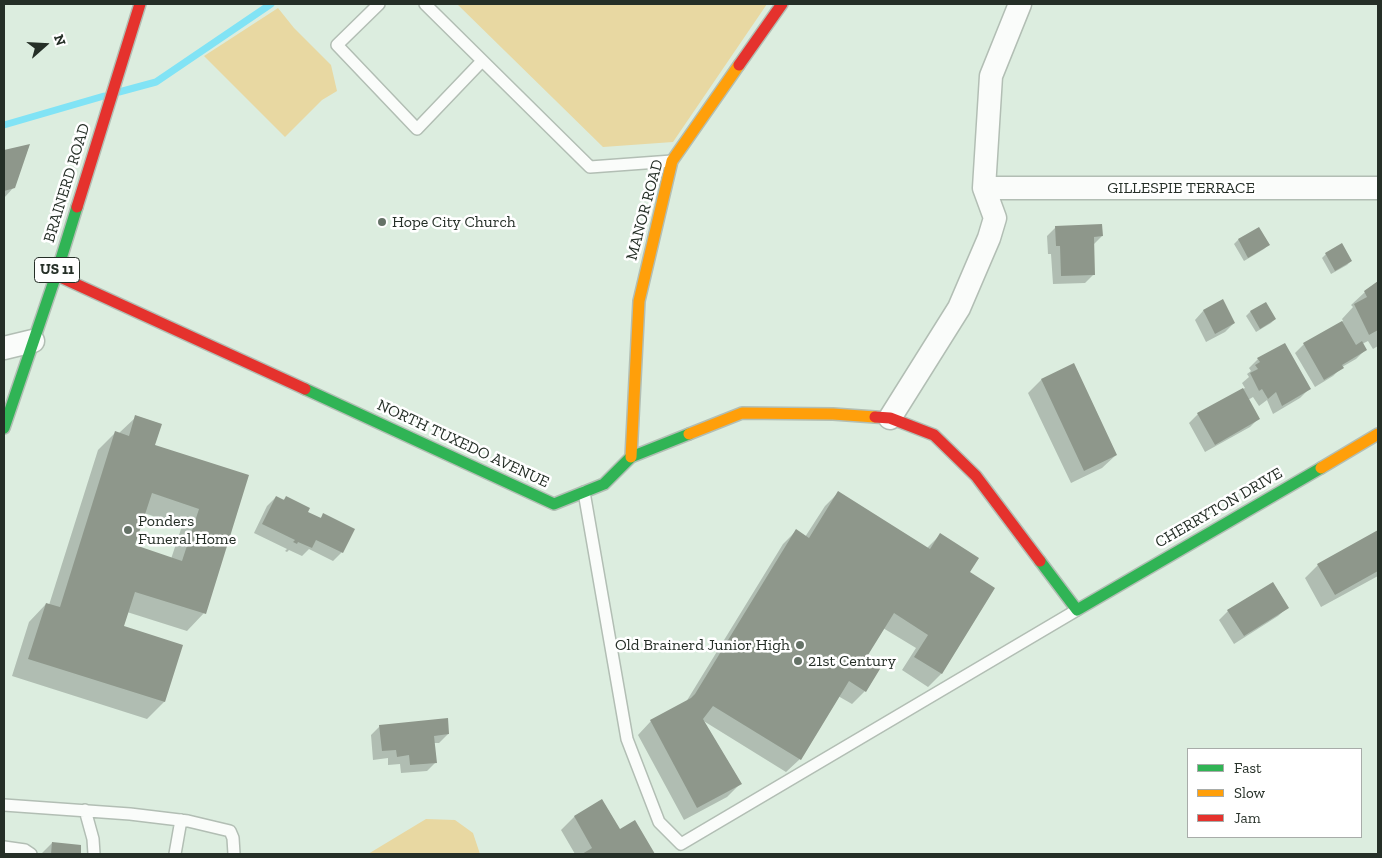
<!DOCTYPE html>
<html>
<head>
<meta charset="utf-8">
<style>
  body { margin:0 }
  #map { position:relative; width:1382px; height:858px; overflow:hidden; background:#dceddf; font-family:"Zilla Slab",serif }
  canvas { display:block }
  .frame { position:absolute; inset:0; border:5px solid #252f27; pointer-events:none }
  .legend { position:absolute; left:1187px; top:748px; width:175px; height:90px; box-sizing:border-box; background:#fff; border:1px solid #a8aca9; margin:0; padding:6px 9px; list-style:none; font-size:15px; color:#252f27 }
  .legend li { display:flex; align-items:center; gap:10px; height:25px }
  .legend b { width:25px; border:1px solid #a8aca9 }
  .north { position:absolute; left:20px; top:20px; width:50px; height:50px; -webkit-text-stroke:4px #fff; paint-order:stroke; rotate:71deg; font-size:14px; font-weight:700; line-height:20px; text-align:center; color:#252f27 }
  .north::after { content:''; display:block; margin:auto; width:18px; height:22px; background:#252f27; clip-path:polygon(50% 0,100% 100%,50% 72%,0 100%) }
</style>
</head>
<body>
<div id="map">
<canvas width="1382" height="858"></canvas>
<div class="frame"></div>
<ul class="legend">
<li><b style="height:6px;background:#30b455"></b>Fast</li>
<li><b style="height:6px;background:#ff9f0a"></b>Slow</li>
<li><b style="height:6px;background:#e5322d"></b>Jam</li>
</ul>
<div class="north">N</div>
</div>
<script>
const ctx = document.querySelector('canvas').getContext('2d');
ctx.lineJoin = 'round';
function fill(path, color) {
  ctx.fillStyle = color;
  ctx.fill(path, 'evenodd');
}
function stroke(path, color, width, dash) {
  ctx.strokeStyle = color;
  ctx.lineWidth = width;
  ctx.lineCap = dash ? 'butt' : 'round';
  ctx.setLineDash(dash || []);
  ctx.stroke(path);
}
function drawText(font, color, halo, rows, align = 'center') {
  ctx.font = font + ' "Zilla Slab",serif';
  ctx.lineWidth = 5;
  ctx.setLineDash([]);
  ctx.textBaseline = 'middle';
  ctx.strokeStyle = halo;
  ctx.fillStyle = color;
  for (const [text, x, y, turn = 0] of rows) {
    ctx.save();
    ctx.translate(x, y);
    ctx.rotate((+turn || 0) * Math.PI / 180);
    ctx.textAlign = isNaN(turn) ? turn : align;
    if (halo) ctx.strokeText(text, 0, 0);
    ctx.fillText(text, 0, 0);
    ctx.restore();
  }
}
const green = new Path2D(`
  M457 4H767L673 142 603 147Z
  M278 8 294 28 331 65 337 91 322 100 285 137 204 56Z
  M426 819 455 820 473 833 480 854H368Z`);
const shadow = new Path2D(`
  M29 146 14 187 4 198V152Z
  M1056 227 1102 236 1093 245 1094 274 1085 283 1053 284 1051 254H1048L1047 236Z
  M1258 229 1268 245 1264 249 1244 261 1234 244 1238 240Z
  M1326 254 1351 261 1347 265 1331 274 1322 258Z
  M1378 283V346L1373 349 1368 341 1362 344 1365 350 1356 359 1342 367 1333 376 1315 387 1295 353 1304 344 1343 321 1342 319 1353 307 1351 305 1365 292Z
  M1222 301 1234 323 1225 332 1206 342 1195 320 1203 311Z
  M1265 303 1275 319 1271 323 1256 332 1246 316 1250 312Z
  M1285 344 1309 389 1300 398 1273 414 1267 400 1259 406 1253 397 1248 400 1259 418 1250 427 1205 452 1189 423 1198 414 1245 388 1242 383 1249 377 1247 374 1251 371 1249 368 1258 359Z
  M1074 365 1116 455 1102 468 1071 483 1028 393 1041 380Z
  M136 417 154 446 248 476 204 613 187 631 127 612 122 627 181 646 164 702 147 719 12 676 29 622 46 604 49 605 98 450 115 433 118 434ZM144 513 182 526 171 559 133 546Z
  M838 493 927 548 940 535 969 572 994 588 941 674 928 687 902 670 916 648 883 628 867 655 865 691 852 704 838 696 800 759 786 772 702 720 740 784 727 797 684 820 638 735 651 721 686 702 783 544 796 531 805 537 825 506Z
  M276 497 283 500 286 498 307 513 319 519 324 515 342 552 333 561 309 549 302 556 289 550 287 552 285 551 287 549 254 533 267 506Z
  M1378 532V576L1321 607 1305 578 1318 565Z
  M1287 608 1278 616 1234 644 1219 620 1228 611Z
  M380 726 448 734 439 743H434L436 762 427 771 401 773 400 764 388 765V758L373 760 371 735Z
  M602 801 619 831 635 822 654 854H575L561 830 574 817Z
  M52 843 80 846 79 854H41Z`);
const stream = new Path2D(`
  M119 92 156 82 271 4
  M4 125 104 96`);
const building = new Path2D(`
  M30 144 15 188 4 191V150Z
  M1102 224 1103 236 1094 237 1095 275 1061 276 1060 246H1056L1055 226Z
  M1259 227 1270 245 1248 258 1238 239Z
  M1342 243 1352 261 1335 271 1325 253Z
  M1378 281V330L1369 335 1354 304 1367 297 1364 291Z
  M1223 299 1235 323 1215 334 1203 310Z
  M1266 302 1276 319 1260 329 1250 311Z
  M1342 321 1356 345 1362 341 1367 350 1342 365 1344 368 1324 380 1303 343Z
  M1285 343 1311 389 1282 406 1276 392 1268 399 1262 389 1259 391 1250 373 1258 369 1255 365 1260 362 1257 358Z
  M1074 363 1117 455 1084 471 1041 379Z
  M1243 388 1260 419 1215 445 1197 413Z
  M135 415 162 424 155 445 249 475 206 614 135 592 124 626 183 645 165 702 28 659 46 603 60 607 115 431 129 436ZM152 493 199 509 182 561 135 545Z
  M838 491 930 549 940 533 979 558 970 572 995 588 942 674 914 657 928 635 894 613 868 655 883 664 866 692 849 681 801 760 713 706 703 719 742 784 697 808 650 720 691 698 695 694 796 529 809 538Z
  M276 496 284 500 286 496 310 508 308 512 321 518 323 513 355 529 343 553 316 540 312 548 298 542 297 544 293 542 295 540 262 524Z
  M1378 530V571L1335 595 1317 564Z
  M1273 582 1289 608 1244 636 1227 610Z
  M448 718 449 734 434 736 437 763 410 765 409 755 397 757 396 750 382 751 379 725Z
  M602 799 620 829 635 820 655 854H582L592 848 574 816Z
  M52 842 81 845V854H51Z`);
const lane = new Path2D(`
  M379 4 337 45 417 129 482 61
  M425 4 590 167 672 161
  M584 492 627 739 659 822 681 844 1077 610
  M4 805 130 814 188 821 230 831 233 838 234 854
  M85 810 93 839 94 854
  M4 847 25 850 31 854
  M175 854 181 820`);
const street = new Path2D(`
  M984 188H1378
  M4 348 33 341
  M890 418 959 308 989 238 995 218 984 188 991 76 1020 4`);
const fast = new Path2D(`
  M305 389 554 504 604 484 631 457 689 434
  M4 428 56 275 77 207
  M1040 561 1077 610 1321 468`);
const slow = new Path2D(`
  M689 434 742 413 833 414 875 417
  M631 457 639 301 672 161 739 65
  M1321 468 1378 434`);
const jam = new Path2D(`
  M739 65 782 4
  M77 207 140 4
  M56 275 305 389
  M875 417 890 418 934 435 976 476 1040 561`);
const markers = [
  [382,222,5,"#657267"],
  [128,530,5,"#657267"],
  [800,645,5,"#657267"],
  [798,661,5,"#657267"]
];
const shields = [
  [57,270,45]
];
const shieldNames = [
  ["US 11",57,270]
];
const streetNames = [
  ["BRAINERD ROAD",67,183,-73],
  ["GILLESPIE TERRACE",1181,188],
  ["MANOR ROAD",645,210,-75],
  ["NORTH TUXEDO AVENUE",463,444,25],
  ["CHERRYTON DRIVE",1219,508,-30]
];
const poiNames = [
  ["Hope City Church",392,222],
  ["Ponders",138,521],
  ["Funeral Home",138,539],
  ["Old Brainerd Junior High",790,645,"right"],
  ["21st Century",808,661]
];
fill(green, '#e8d8a2');
fill(shadow, '#0003');
stroke(stream, '#81e3f5', 7);
fill(building, '#8e978b');
stroke(lane, '#b2beb4', 14);
stroke(street, '#b2beb4', 25);
stroke(fast, '#b2beb4', 14);
stroke(slow, '#b2beb4', 14);
stroke(jam, '#b2beb4', 14);
stroke(lane, '#fafcfa', 11);
stroke(street, '#fafcfa', 22);
stroke(fast, '#30b455', 11);
stroke(slow, '#ff9f0a', 11);
stroke(jam, '#e5322d', 11);
for (const [x, y, r, color] of markers) {
  const dot = new Path2D();
  dot.arc(x, y, r, 0, 2 * Math.PI);
  ctx.fillStyle = color;
  ctx.fill(dot);
  stroke(dot, '#fff', 2);
}
for (const [x, y, w] of shields) {
  const box = new Path2D();
  box.roundRect(x - w / 2, y - 12.5, w, 25, 4);
  ctx.fillStyle = '#fff';
  ctx.fill(box);
  stroke(box, '#252f27', 1);
}
drawText('bold 15px', '#252f27', null, shieldNames);
drawText('16px', '#252f27', '#fff', streetNames);
drawText('16px', '#252f27', '#fff', poiNames, 'left');
</script>
</body>
</html>
